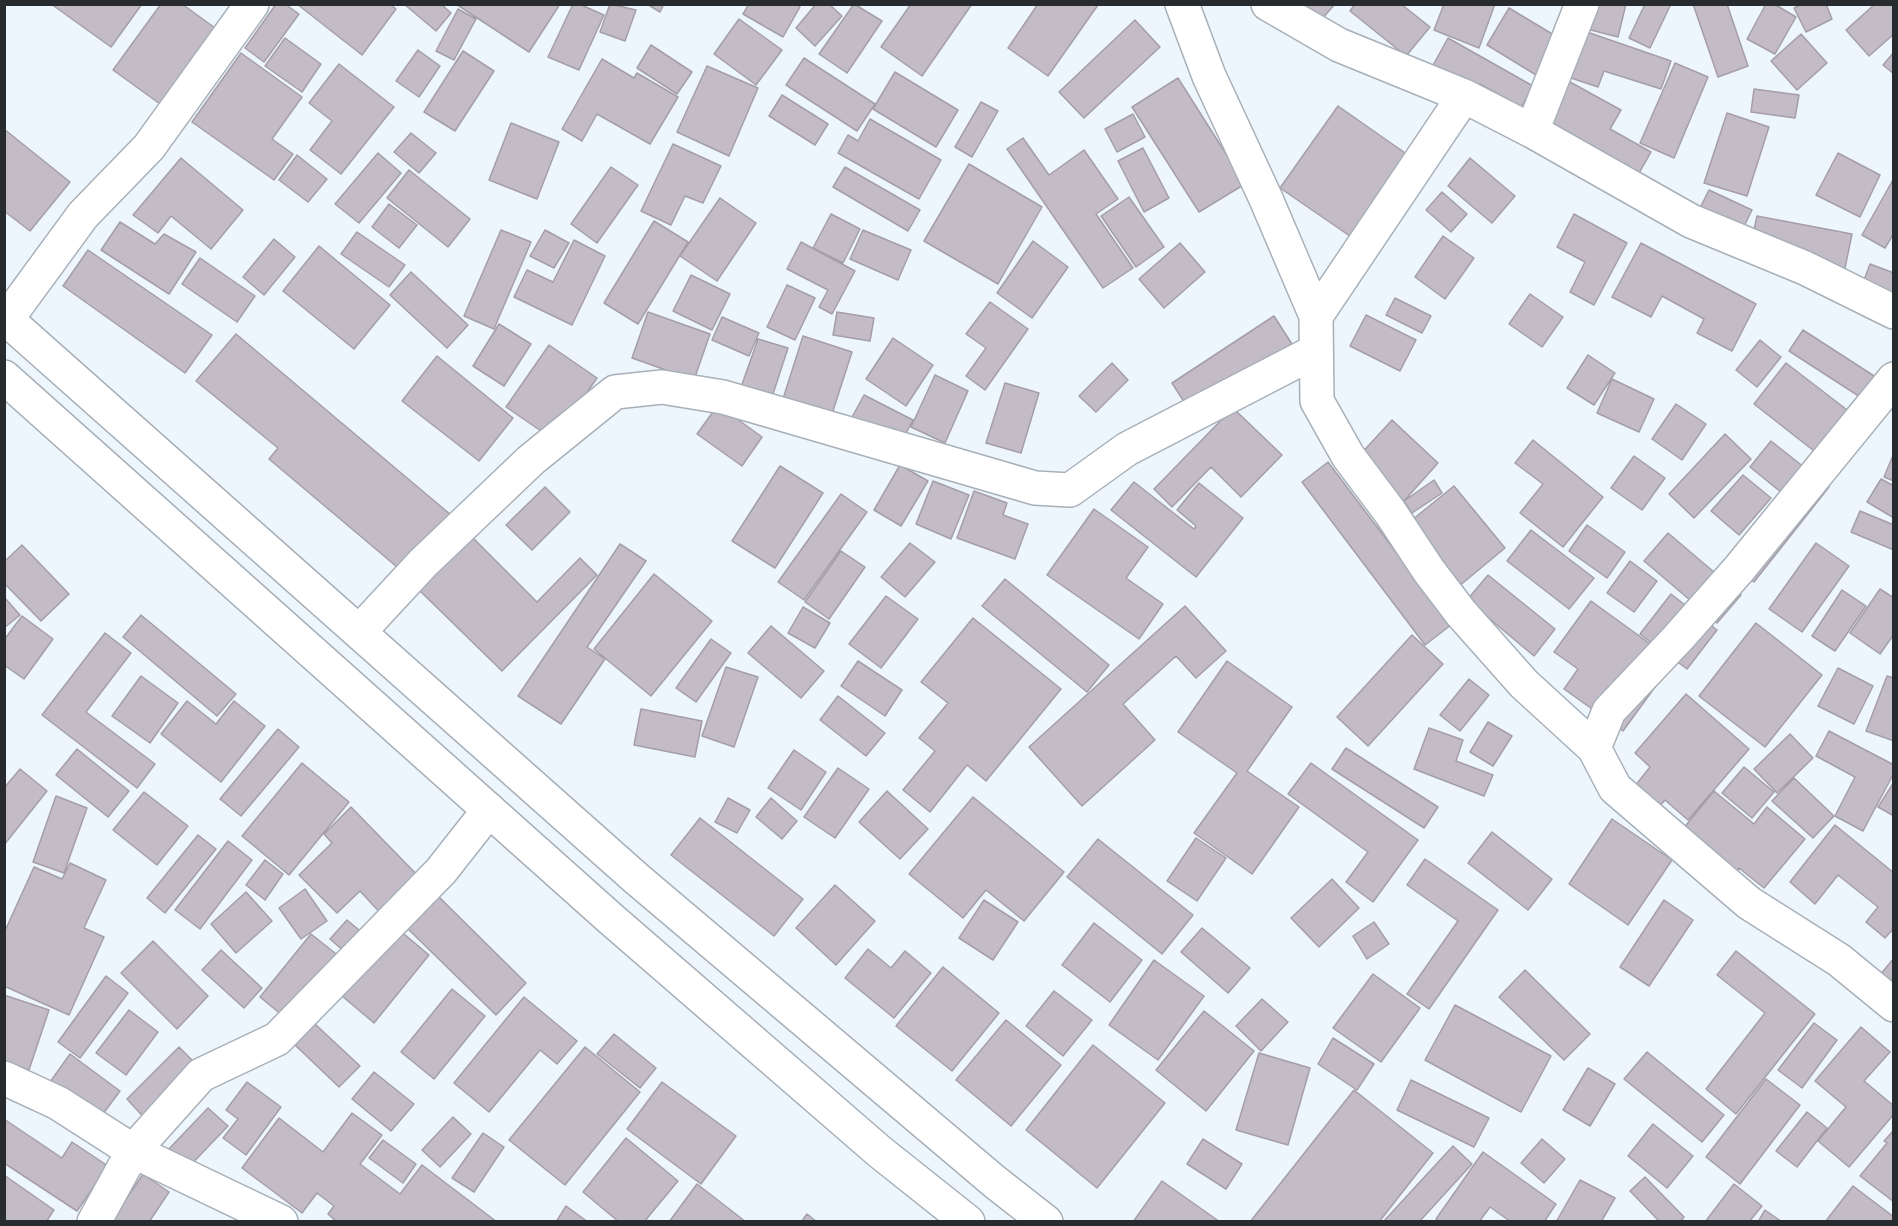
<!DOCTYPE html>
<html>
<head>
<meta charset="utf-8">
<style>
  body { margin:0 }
  #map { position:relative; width:1898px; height:1226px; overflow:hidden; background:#eef6fd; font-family:"Open Sans",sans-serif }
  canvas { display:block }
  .frame { position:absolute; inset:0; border:6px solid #272b2e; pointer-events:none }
</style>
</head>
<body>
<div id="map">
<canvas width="1898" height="1226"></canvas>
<div class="frame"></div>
</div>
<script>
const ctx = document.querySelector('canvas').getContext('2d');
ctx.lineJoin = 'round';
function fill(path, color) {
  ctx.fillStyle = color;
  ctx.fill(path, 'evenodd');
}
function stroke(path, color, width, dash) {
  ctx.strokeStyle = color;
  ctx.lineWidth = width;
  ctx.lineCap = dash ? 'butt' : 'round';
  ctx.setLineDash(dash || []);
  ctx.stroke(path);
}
const building = new Path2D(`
  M51 4H142L111 47Z
  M161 4H182L222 33 167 109 113 70Z
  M276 4H285L299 14 264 62 245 48Z
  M297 4H390L396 9 362 55Z
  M404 4H441L451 13 436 31Z
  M456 4H560L529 52Z
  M573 4H579L604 15 579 70 548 57Z
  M610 4 636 10 625 41 600 32Z
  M647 4H664L660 12Z
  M749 4H796L800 7 783 37 743 14Z
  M816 4H829L842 16 815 46 796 28Z
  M854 4 882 21 847 73 819 54Z
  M911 4H972L922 76 881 47Z
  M1038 4 1098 5 1048 76 1008 48Z
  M1303 4H1335L1321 20Z
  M1355 4H1401L1430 27 1406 56 1350 11Z
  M1444 4H1495L1479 48 1434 30Z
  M1593 4H1626L1618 37 1587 29Z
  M1645 4H1671L1650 48 1629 38Z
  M1693 4H1727L1748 66 1718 77Z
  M1766 4H1774L1796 17 1775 54 1747 39Z
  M1803 4H1826L1832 19 1806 32 1794 8Z
  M1875 4H1894V34L1869 56 1846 30Z
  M1509 8 1564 41 1541 78 1487 45Z
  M458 9 476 19 454 60 436 51Z
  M739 19 782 50 756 85 714 54Z
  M1135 20 1160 47 1084 118 1059 92Z
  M1587 32 1671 61 1661 89 1604 71 1598 87 1571 78Z
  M1801 34 1827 63 1797 90 1771 61Z
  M285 38 321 64 302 92 265 66Z
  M1448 38 1533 86 1521 107 1480 84 1469 101 1426 78Z
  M651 45 692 72 677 94 637 68Z
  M418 50 440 66 419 97 396 81Z
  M463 51 494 71 455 131 424 112Z
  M1894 52V74L1883 65Z
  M241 53 302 97 272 139 293 154 274 180 192 122Z
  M804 58 875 104 857 131 786 85Z
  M602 59 634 78 637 73 678 97 650 144 597 114 582 141 562 129Z
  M1675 63 1708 77 1674 158 1640 143Z
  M339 64 394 107 341 174 310 150 332 121 309 103Z
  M707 66 758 88 729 156 677 132Z
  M895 72 958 110 936 147 873 109Z
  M1178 78 1245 184 1199 212 1132 107Z
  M1570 82 1621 110 1610 129 1651 152 1638 175 1547 124Z
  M1754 89 1799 95 1795 118 1751 112Z
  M782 95 828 124 815 145 769 116Z
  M981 102 998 111 972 157 955 147Z
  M1338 106 1418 162 1360 243 1280 188Z
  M1727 113 1769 127 1747 196 1704 183Z
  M1133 114 1145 137 1117 152 1105 129Z
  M870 119 941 160 919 199 838 153 848 135 858 141Z
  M511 123 559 142 537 199 489 180Z
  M4 129 70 182 30 231 4 211Z
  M411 133 436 153 419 173 394 152Z
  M1023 138 1049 175 1084 150 1118 199 1096 214 1133 268 1103 288 1007 149Z
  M673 144 721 166 703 203 685 196 671 225 641 211Z
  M1143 148 1169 198 1144 212 1118 161Z
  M378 153 401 173 359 223 335 204Z
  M1838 153 1880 175 1860 217 1816 195Z
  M297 155 327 179 308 202 279 180Z
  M181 158 243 210 211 249 171 216 158 233 133 215Z
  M1470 158 1515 196 1492 223 1448 186Z
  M969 164 1042 207 998 284 924 241Z
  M611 167 638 185 597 243 571 224Z
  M845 167 920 210 908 231 833 187Z
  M409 170 470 219 448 247 387 198Z
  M1894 178V233L1885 248 1862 235Z
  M1709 190 1752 210 1737 241 1694 220Z
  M1442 192 1467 214 1451 232 1426 210Z
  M1129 197 1164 247 1136 267 1101 216Z
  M720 198 756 223 717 281 680 256Z
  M389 204 417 225 399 248 372 227Z
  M831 214 860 229 843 263 813 248Z
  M1574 214 1627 243 1594 305 1570 292 1585 262 1557 247Z
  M1757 216 1852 234 1844 273 1749 254Z
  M654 221 688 242 638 324 604 303Z
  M120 222 155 244 164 234 196 252 169 294 101 250Z
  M501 230 531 242 494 329 464 316Z
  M545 230 569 243 554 268 530 256Z
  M863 230 911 250 898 280 850 259Z
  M357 232 405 265 389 287 341 254Z
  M1443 236 1474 258 1445 299 1415 277Z
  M274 239 295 257 264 295 243 277Z
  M574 240 605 256 572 325 514 297 527 270 553 282Z
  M1033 241 1068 267 1032 318 997 293Z
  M801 242 855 271 832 314 819 307 828 290 787 269Z
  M1180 243 1205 272 1164 308 1139 279Z
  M1641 243 1756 304 1732 351 1697 333 1704 319 1662 296 1651 317 1612 297Z
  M319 246 390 305 354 349 283 291Z
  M88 250 212 335 185 373 63 286Z
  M200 258 255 296 237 322 182 284Z
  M1870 264 1894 273V304L1860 291Z
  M411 272 468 325 447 348 390 295Z
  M691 275 730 294 712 330 673 311Z
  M787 285 815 298 795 340 767 327Z
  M1530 294 1563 317 1542 347 1509 324Z
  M1395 298 1431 316 1422 333 1386 315Z
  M990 302 1028 329 985 390 966 376 986 348 966 334Z
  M648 312 710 334 694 380 632 358Z
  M837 312 874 318 870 341 833 335Z
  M1366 315 1416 340 1400 371 1350 346Z
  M1274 316 1292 344 1190 411 1172 383Z
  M722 317 759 333 749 356 712 340Z
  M499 324 531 344 504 386 473 366Z
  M1803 330 1885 383 1871 404 1789 351Z
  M236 334 451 515 403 572 269 459 278 448 196 381Z
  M803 336 852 352 831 417 782 402Z
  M893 338 933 365 906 406 866 379Z
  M758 339 788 348 771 400 740 390Z
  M1760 340 1781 357 1757 387 1736 370Z
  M549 345 597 378 554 440 506 407Z
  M1588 355 1615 373 1594 405 1567 388Z
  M437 356 513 418 479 461 402 401Z
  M1112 363 1128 380 1096 412 1079 396Z
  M1786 363 1855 416 1823 458 1754 404Z
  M935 375 968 391 945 443 911 427Z
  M1612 379 1654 399 1639 432 1597 413Z
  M1005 383 1039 393 1021 453 986 443Z
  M864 395 913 420 900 445 851 419Z
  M1676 404 1706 424 1682 460 1652 439Z
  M718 405 762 437 742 466 697 434Z
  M1233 408 1282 455 1241 497 1211 467 1172 507 1154 489Z
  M1392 420 1438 463 1404 501 1358 457Z
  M1725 434 1751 459 1694 518 1669 494Z
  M1533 440 1603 497 1563 547 1520 513 1543 484 1515 463Z
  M1771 441 1829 487 1754 582 1728 562 1782 493 1750 467Z
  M1894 453V481L1884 477Z
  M1634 456 1665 478 1642 510 1611 488Z
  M1328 462 1451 625 1425 645 1302 482Z
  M900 465 928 481 901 526 874 510Z
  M780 466 823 493 775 568 732 541Z
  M1743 475 1771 498 1739 535 1711 511Z
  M1881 479 1894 486V518L1867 502Z
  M1434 480 1442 493 1412 513 1404 501Z
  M933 481 969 495 951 539 916 524Z
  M1134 482 1194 529 1196 526 1177 510 1199 483 1243 518 1196 577 1111 510Z
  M1454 486 1505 548 1458 587 1407 524Z
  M545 487 570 512 532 550 506 525Z
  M974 491 1007 503 1003 515 1028 524 1015 559 957 538Z
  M841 494 867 512 804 600 778 582Z
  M1094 509 1148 547 1126 578 1163 604 1139 639 1047 575Z
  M1860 511 1894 525V550L1851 532Z
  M1587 525 1625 552 1607 578 1569 551Z
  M1531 530 1594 578 1569 609 1507 561Z
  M1668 533 1741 595 1717 623 1644 561Z
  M471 536 537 602 580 558 597 575 502 671 418 589Z
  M910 543 935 562 905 597 881 577Z
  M1816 543 1849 566 1802 632 1769 609Z
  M620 544 646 561 587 647 605 659 561 724 518 696Z
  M22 545 69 594 41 621 4 583V562Z
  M841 551 865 567 829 619 805 602Z
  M1630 561 1657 581 1634 612 1607 593Z
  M654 574 712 621 651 696 594 649Z
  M1488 575 1555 629 1534 656 1467 600Z
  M1005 579 1109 665 1087 692 982 606Z
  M1880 589 1894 598V634L1880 654 1850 633Z
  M1842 590 1866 606 1835 651 1812 636Z
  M1671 594 1717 630 1687 669 1640 634Z
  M886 596 918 619 881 668 849 644Z
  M4 597 20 615 4 628Z
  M1591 601 1674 661 1623 731 1564 689 1578 669 1554 652Z
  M1185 606 1226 651 1196 678 1176 656 1123 704 1155 740 1082 806 1029 747Z
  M803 607 830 623 815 648 788 633Z
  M141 615 236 694 217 716 123 637Z
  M22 616 53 639 24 679 4 665V640Z
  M973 618 1061 689 986 781 967 765 930 812 903 790 935 751 919 738 948 703 921 682Z
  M1756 623 1822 675 1765 747 1699 696Z
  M771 626 824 671 801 698 748 653Z
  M105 633 131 653 86 712 155 764 137 788 42 715Z
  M1412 635 1443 664 1368 746 1337 717Z
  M711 639 731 653 696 702 676 688Z
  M858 661 902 690 885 716 841 686Z
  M1227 661 1292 707 1247 771 1299 807 1252 874 1194 833 1237 773 1178 732Z
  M726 667 758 677 734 747 702 736Z
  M1838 668 1873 686 1854 724 1818 706Z
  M141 676 178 703 150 743 112 716Z
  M1887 676 1894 678V741L1866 731Z
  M1469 679 1489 695 1460 731 1440 715Z
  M1686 694 1749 749 1688 820 1665 800 1659 807 1635 786 1650 767 1635 753Z
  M838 696 885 733 866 756 820 720Z
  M187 701 216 724 234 701 265 726 221 782 161 734Z
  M641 709 702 721 695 757 634 745Z
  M1488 722 1512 736 1493 766 1470 752Z
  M1429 728 1463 740 1456 761 1493 775 1484 796 1414 769Z
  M278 729 299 747 241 816 220 799Z
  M1829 731 1894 765V773L1863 831 1835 816 1855 777 1816 756Z
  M1790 734 1813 758 1777 793 1754 769Z
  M1346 748 1438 807 1424 828 1332 769Z
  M77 749 129 791 108 817 56 775Z
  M794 750 826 772 801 810 768 788Z
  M302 763 349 802 289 875 242 836Z
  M1311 763 1418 840 1373 902 1346 882 1368 852 1288 794Z
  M1744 767 1774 792 1752 818 1722 793Z
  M838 768 869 789 835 838 804 817Z
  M20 769 47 791 4 845V788Z
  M1794 778 1834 816 1813 838 1772 801Z
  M1894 782V816L1878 807Z
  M887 791 928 829 900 859 859 822Z
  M1714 791 1754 824 1767 807 1805 839 1764 888 1739 868 1730 879 1678 835Z
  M144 792 188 826 157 865 113 830Z
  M56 796 87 808 64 873 33 862Z
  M973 797 1064 872 1024 921 986 890 963 918 909 874Z
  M728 798 750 810 737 833 715 822Z
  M771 798 797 821 782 839 756 817Z
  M351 807 423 881 385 918 360 891 337 913 299 875 332 843 324 834Z
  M700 818 803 899 774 936 671 855Z
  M1612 819 1672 860 1628 925 1569 884Z
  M1835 825 1894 873V928L1885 938 1866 922 1878 907 1838 875 1815 904 1790 882Z
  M1492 832 1552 879 1528 910 1468 863Z
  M198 835 216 849 165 913 147 898Z
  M1196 838 1226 858 1197 901 1167 881Z
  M1098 839 1193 915 1162 954 1067 877Z
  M228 841 252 860 200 929 175 910Z
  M1425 859 1498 910 1429 1009 1407 994 1458 921 1407 885Z
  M265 860 283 874 265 900 246 885Z
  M70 863 106 880 84 928 104 937 69 1015 4 986V933L34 867 62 879Z
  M1332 879 1359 908 1319 947 1291 918Z
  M835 885 875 921 836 965 796 928Z
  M305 889 327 921 301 939 279 908Z
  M246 892 272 921 236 953 211 924Z
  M435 893 526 983 496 1015 404 925Z
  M984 900 1018 922 993 960 959 938Z
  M1664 900 1693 920 1649 986 1620 967Z
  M347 920 371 940 354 960 330 939Z
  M1374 922 1389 944 1367 959 1353 936Z
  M1094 923 1142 960 1110 1002 1062 965Z
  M1202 928 1250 968 1228 993 1181 952Z
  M398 929 429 955 374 1023 342 996Z
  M311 934 340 957 289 1021 260 997Z
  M153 941 208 996 177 1029 121 973Z
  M868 949 891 968 905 951 931 973 894 1018 845 978Z
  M221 950 262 988 244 1008 202 970Z
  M1736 951 1815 1014 1736 1114 1706 1089 1765 1013 1717 975Z
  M1894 958V996L1875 981Z
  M1154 960 1204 996 1158 1060 1109 1025Z
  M943 967 999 1013 952 1071 896 1026Z
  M1525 970 1590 1034 1564 1060 1499 997Z
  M1373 974 1420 1008 1381 1062 1333 1028Z
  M106 976 128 993 80 1058 58 1042Z
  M452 989 485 1016 434 1079 401 1052Z
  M1054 991 1092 1020 1063 1056 1026 1026Z
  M4 995 49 1010 29 1070 4 1062Z
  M524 997 577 1041 557 1064 540 1050 489 1112 454 1083Z
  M1262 999 1288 1022 1261 1051 1236 1026Z
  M1455 1005 1551 1056 1521 1112 1425 1060Z
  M129 1010 158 1032 126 1075 96 1053Z
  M1204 1011 1254 1051 1206 1111 1156 1070Z
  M1006 1020 1061 1065 1011 1126 956 1080Z
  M1814 1023 1837 1040 1802 1088 1778 1070Z
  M315 1024 360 1066 339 1087 295 1045Z
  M1861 1027 1890 1052 1864 1081 1894 1106V1114L1849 1167 1818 1141 1846 1107 1815 1081Z
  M614 1034 656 1068 640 1088 597 1054Z
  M1333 1038 1374 1064 1357 1090 1318 1064Z
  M1093 1045 1165 1103 1097 1188 1026 1130Z
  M179 1047 201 1069 148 1122 127 1099Z
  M585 1047 640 1092 565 1185 509 1140Z
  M1647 1052 1724 1115 1702 1142 1624 1079Z
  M1259 1053 1310 1068 1288 1145 1236 1130Z
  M70 1054 120 1091 100 1118 50 1082Z
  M1588 1068 1615 1084 1590 1126 1563 1110Z
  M374 1072 414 1104 391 1131 352 1099Z
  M1766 1079 1800 1105 1740 1184 1706 1157Z
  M1411 1080 1489 1118 1474 1147 1397 1110Z
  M247 1082 281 1107 246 1155 223 1138 238 1119 226 1110Z
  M662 1082 736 1136 701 1184 627 1129Z
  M1354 1090 1433 1153 1379 1222H1250Z
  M208 1108 228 1126 184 1172 165 1153Z
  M1807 1112 1827 1128 1797 1167 1776 1151Z
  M352 1113 382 1135 360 1164 400 1194 422 1165 497 1222H337L328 1214 334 1206 317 1193 302 1213 242 1168 279 1118 323 1152Z
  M453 1117 471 1134 440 1167 422 1150Z
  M4 1119 62 1158 72 1142 108 1166 77 1211 4 1163Z
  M1653 1124 1693 1156 1667 1188 1628 1156Z
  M1894 1130V1202L1860 1176 1887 1143 1884 1141Z
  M483 1133 504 1147 474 1192 452 1178Z
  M626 1138 678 1181 644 1222H619L583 1192Z
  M1203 1139 1242 1164 1226 1189 1187 1164Z
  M1542 1139 1565 1159 1544 1183 1521 1163Z
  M383 1140 416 1164 403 1183 369 1158Z
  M1453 1146 1472 1164 1419 1222H1383Z
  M1483 1152 1556 1204 1544 1222H1511L1490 1207 1479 1222H1440L1436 1219Z
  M143 1174 169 1192 149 1222H111Z
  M4 1175 54 1210 46 1222H4Z
  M1645 1177 1684 1217 1680 1222H1660L1630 1191Z
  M1580 1180 1615 1198 1601 1222H1556Z
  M1162 1181 1220 1222H1133Z
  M697 1184 746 1222H669Z
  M1734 1184 1762 1206 1749 1222H1705Z
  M1853 1186 1894 1217V1222H1825Z
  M566 1206 588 1222H556Z
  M1765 1210 1782 1222H1758Z
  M807 1214 817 1222H801Z`);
const street = new Path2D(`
  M1182 4 1209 76 1266 199 1316 316 1317 401 1348 456 1390 512 1429 571 1461 613 1524 684 1594 748 1615 788 1749 903 1839 960 1894 1005
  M1268 4 1339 45 1464 96 1532 131 1691 221 1805 268 1894 312
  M1532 131 1582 4
  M1316 316 1464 96
  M7 319 83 215 149 147 252 4
  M359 632 423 563 531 460 615 392 662 387 723 397 1035 488 1070 490 1127 449 1316 351
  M1594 748 1609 711 1679 637 1739 569 1894 379
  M4 1078 58 1103 133 1151 281 1222
  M94 1222 133 1151 201 1075 277 1039 441 871 489 810`);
const secondary = new Path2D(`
  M4 317 637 879 995 1182 1046 1222
  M4 377 611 919 880 1152 968 1222`);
fill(building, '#c3bcc6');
stroke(building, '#a59ea8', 1.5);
stroke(street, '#a7b0b9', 36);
stroke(secondary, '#a7b0b9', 36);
stroke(street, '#fff', 33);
stroke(secondary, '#fff', 33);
</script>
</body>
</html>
